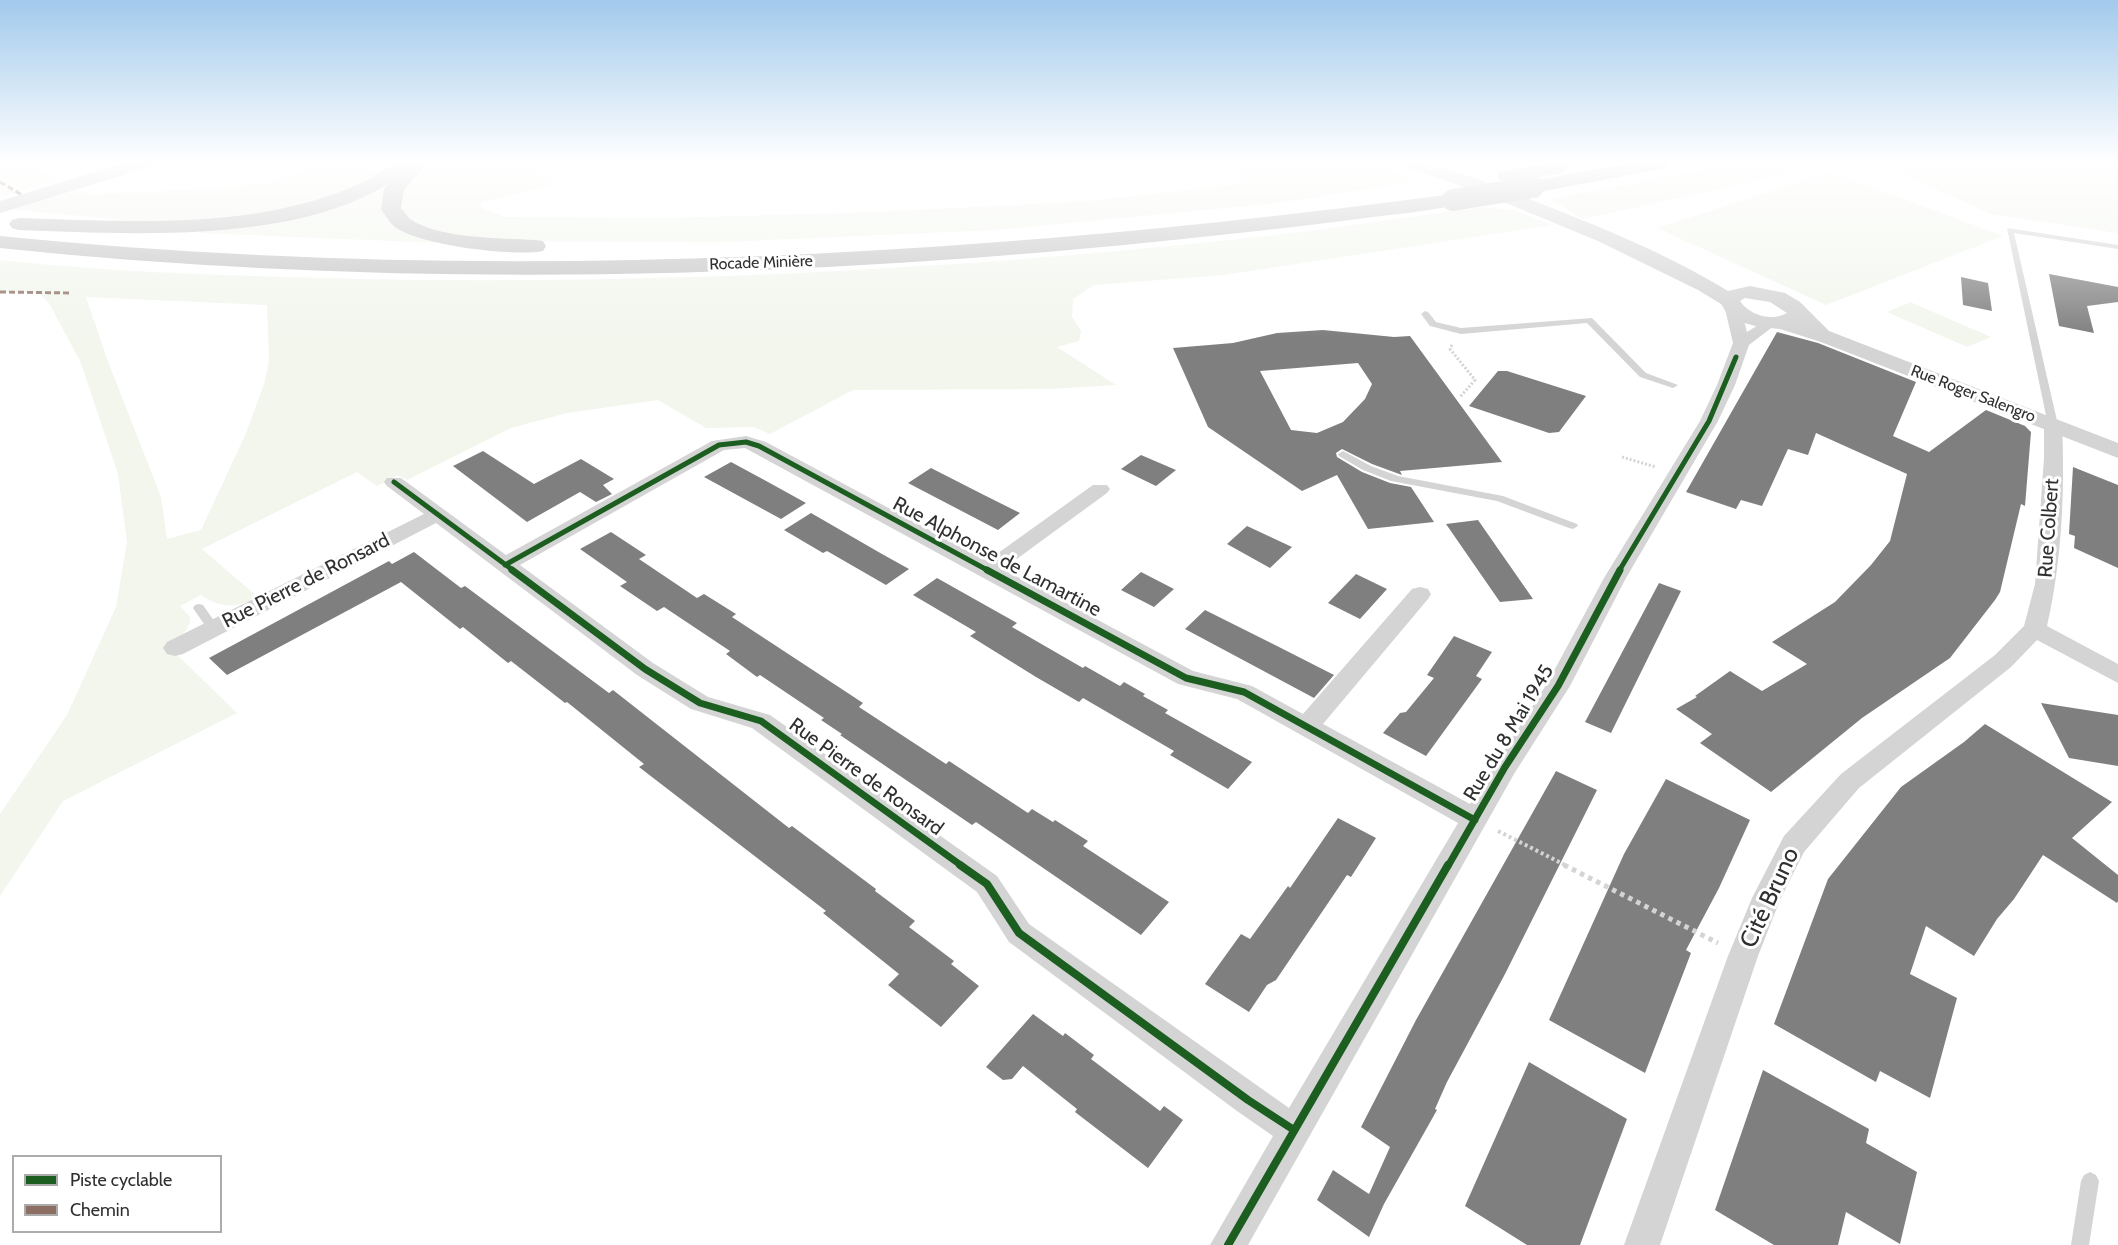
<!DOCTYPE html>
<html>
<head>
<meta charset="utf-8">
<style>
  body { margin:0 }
  #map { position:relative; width:2118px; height:1245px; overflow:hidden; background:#fff; font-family:Cabin,sans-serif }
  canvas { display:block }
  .legend { position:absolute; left:12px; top:1155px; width:210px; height:78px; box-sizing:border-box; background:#fff; border:2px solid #acacac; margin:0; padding:8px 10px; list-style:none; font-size:18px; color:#303030 }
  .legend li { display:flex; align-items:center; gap:12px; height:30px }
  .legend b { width:30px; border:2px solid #acacac }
</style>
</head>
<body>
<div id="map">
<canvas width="2118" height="1245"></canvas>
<ul class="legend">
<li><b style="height:8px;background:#1b5e20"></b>Piste cyclable</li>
<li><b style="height:8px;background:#8d6e63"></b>Chemin</li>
</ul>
</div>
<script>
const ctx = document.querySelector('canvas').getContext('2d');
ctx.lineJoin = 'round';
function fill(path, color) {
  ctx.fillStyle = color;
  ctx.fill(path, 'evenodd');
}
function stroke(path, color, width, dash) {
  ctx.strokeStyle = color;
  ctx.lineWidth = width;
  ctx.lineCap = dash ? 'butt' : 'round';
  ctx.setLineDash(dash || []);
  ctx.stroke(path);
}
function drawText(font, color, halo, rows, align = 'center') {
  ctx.font = font + ' Cabin,sans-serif';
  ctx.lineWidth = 6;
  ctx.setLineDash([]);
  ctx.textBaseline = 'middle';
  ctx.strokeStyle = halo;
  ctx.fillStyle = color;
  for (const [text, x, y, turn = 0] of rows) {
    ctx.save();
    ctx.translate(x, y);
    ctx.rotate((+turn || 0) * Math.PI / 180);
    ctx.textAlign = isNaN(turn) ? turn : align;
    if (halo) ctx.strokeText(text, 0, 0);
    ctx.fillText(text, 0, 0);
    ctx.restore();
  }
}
const green = new Path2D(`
  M0 163H33L44 172 59 179 0 197Z
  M321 163H401L375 180 288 211 185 221H132L8 209 76 190 91 194 240 187 286 178Z
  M425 163H526L554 184 481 203 483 209 506 217 668 218 874 212 1090 201 1248 183 1235 172 1253 163H1383L1412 182 1278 203 994 230 722 242 502 241 434 232 401 216 403 191Z
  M1446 163H1524L1469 172Z
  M1739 163H2118V233L1991 214 1901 174 1819 167 1583 219 1550 199Z
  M1831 172 2003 236 1826 305 1657 228Z
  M383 182H394L383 202 444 241 441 243 201 233 198 228 253 223Z
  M1483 207 1517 211 1552 225 1224 275 1094 285 1073 299 1072 317 1081 331 1079 341 1057 347 1116 385 1049 389 853 390 770 434 753 427 706 428 658 400 567 413 511 428 407 480 398 475 377 486 357 472 202 549 258 597C236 608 222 609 201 595L180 606 190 617C190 633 178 637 166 644L237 713 63 801 0 896V814L67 715 116 607 127 542 118 474 81 363 49 303 39 293 0 292V260C119 273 239 276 358 279 664 285 972 269 1276 235 1345 227 1414 216 1483 207ZM86 297 267 305 269 361 264 384 246 433 201 530 167 539 161 497 107 359Z
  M1910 302 1991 337 1967 347 1887 312Z`);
const building = new Path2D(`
  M2049 274 2118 287V302L2087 306 2094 333 2059 326Z
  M1961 277 1988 283 1992 311 1963 305Z
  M1323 330 1394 337 1410 336 1502 462 1400 471 1402 475 1372 464 1342 449 1336 453 1337 457 1362 472 1390 483 1411 487 1434 522 1368 529 1337 475 1302 491 1208 427 1173 348 1233 343 1277 333ZM1358 363 1372 384 1365 399 1343 422 1317 433 1291 430 1260 371Z
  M1777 332 1818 343 1916 382 1893 436 1929 452 1986 410 2025 426 2031 432 2025 506 2021 504 2000 592 1995 600 1950 658 1862 718 1771 792 1700 743 1712 734 1676 709 1697 697 1695 696 1730 671 1762 691 1807 664 1772 642 1835 602 1871 565 1890 541 1907 474 1816 433 1808 455 1788 449 1762 506 1741 500 1736 509 1686 492Z
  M1498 371H1507L1586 396 1559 432 1549 433 1469 406Z
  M483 451 534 484 581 459 614 479 603 485 612 494 596 502 580 492 527 522 453 466Z
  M1141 455 1176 470 1156 486 1121 469Z
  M731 462 768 482 806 503 781 519 704 477Z
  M2073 467 2118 485V568L2074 548 2075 536 2069 534Z
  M931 468 982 494 1020 513 998 530 908 483Z
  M811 513 882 554 909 569 886 585 827 551 823 553 784 530Z
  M1478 520 1533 599 1500 602 1446 524Z
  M1247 526 1292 547 1270 568 1227 544Z
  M611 532 646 555 639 559 697 598 704 594 736 614 732 617 863 703 859 707 946 764 949 761 1028 813 1032 809 1053 822 1055 820 1088 841 1083 846 1169 902 1141 935 976 822 972 825 840 735 842 734 821 720 824 718 760 675 757 677 726 654 730 651 664 607 657 611 620 586 627 582 580 549Z
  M414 552 461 588 465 586 609 693 613 690 789 828 792 826 876 889 875 891 915 921 909 927 954 961 951 964 979 986 941 1027 888 985 899 974 823 913 826 911 639 767 644 764 567 702 565 703 511 661 508 663 463 627 460 629 401 582 227 675 209 658 389 561 392 564Z
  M1141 572 1174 589 1154 607 1121 590Z
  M1356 574 1387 589 1360 619 1328 603Z
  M937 578 1017 623 1012 627 1083 668 1085 666 1120 686 1124 682 1145 694 1143 696 1168 710 1165 713 1252 762 1228 789 1170 755 1174 751 1083 698 1079 702 1036 677 970 636 976 632 913 595Z
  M1659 583 1681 591 1611 733 1585 722Z
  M1205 610 1279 647 1334 675 1314 698 1185 629Z
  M1454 636 1492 652 1476 676 1482 679 1426 756 1383 733 1400 713 1406 712 1434 678 1427 675Z
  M2041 703 2118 715V766L2069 758Z
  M1985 724 2112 802 2072 838 2118 875V901L2117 903 2043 855 2014 899 1997 919 1974 956 1926 926 1910 974 1957 998 1930 1098 1880 1071 1876 1082 1774 1024 1828 879 1901 787 1964 742Z
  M1556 771 1597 790 1505 974 1447 1082 1435 1109 1437 1110 1384 1204 1369 1237 1317 1200 1333 1170 1369 1194 1390 1147 1361 1127 1416 1020Z
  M1666 779 1750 820 1719 888 1686 950 1691 953 1645 1073 1549 1020 1624 854Z
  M1338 818 1376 838 1351 877 1347 875 1276 980 1267 985 1249 1012 1205 984 1241 934 1250 939 1288 886 1290 888Z
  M1033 1014 1063 1036 1065 1033 1094 1055 1091 1059 1160 1111 1164 1106 1183 1120 1148 1168 1075 1112 1077 1109 1023 1066 1012 1079 1003 1080 986 1067Z
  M1529 1062 1627 1119 1580 1245H1527L1465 1206Z
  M1763 1070 1869 1129 1866 1143 1917 1172 1900 1244 1846 1212 1838 1245H1774L1715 1210Z`);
const pathFar2 = new Path2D(`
  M1452 345 1450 349 1475 380 1460 397
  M1622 457 1656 467`);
const pathFar1 = new Path2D(`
  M1498 831 1567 866`);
const path = new Path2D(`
  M1564 865 1718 943`);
const service = new Path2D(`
  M2007 228 2118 245V249L2014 233 2058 425 2053 428 2048 425Z
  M1425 311 1428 312 1436 322 1461 328 1592 318 1646 373 1678 385 1673 388 1640 377 1587 323 1461 334 1430 326 1421 314Z
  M1343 451 1371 466 1398 476 1503 496 1577 524 1578 526 1573 529 1569 528 1497 501 1391 481 1363 470 1339 456 1338 454Z
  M199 604 203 605 217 625 219 628 217 631H209L195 611 193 608 195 605Z
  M2090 1172 2096 1175 2099 1181 2089 1245H2071L2081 1181 2084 1175Z`);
const minor = new Path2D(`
  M1733 304 1741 309 1747 332 1771 317 1779 322 1749 345 1735 385 1718 421 1626 578 1570 686 1514 774 1248 1245H1210L1273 1136 1237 1111 1009 942 977 892 752 728 691 709 637 675 436 523 183 654 175 656 167 654 163 648 167 642 424 514 387 486 384 482 387 478H401L506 555 712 441 746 436 766 442 987 561 1093 485H1107L1110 489 1107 493 1003 569 1193 671 1252 686 1303 714 1412 589 1420 587 1428 589 1431 594 1428 599 1323 724 1470 804 1548 682 1604 578 1700 421 1717 385 1733 343 1725 309ZM745 448 1178 684 1237 699 1458 823 1289 1108 1029 924 997 876 770 715 708 697 653 663 520 565 724 450Z
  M2053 419 2060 421 2062 425C2065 491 2062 561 2047 626L2118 664V683L2037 640 2011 667 1859 788 1804 852 1780 900 1758 956 1660 1245H1624L1728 956 1752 898 1784 836 1841 774 1995 655 2024 626 2035 584 2044 458V425L2046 421Z`);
const tertiary = new Path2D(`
  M1402 163C1442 163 1479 180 1516 194 1586 221 1663 251 1728 291L1750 286 1785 293 1800 302 1829 331 2118 443V458L1821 342 1780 329 1759 327 1741 322 1726 312 1721 304 1698 290 1598 241 1489 196 1404 166ZM1745 298 1770 302 1787 313C1772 322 1749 315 1740 301Z`);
const secondary = new Path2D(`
  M124 163H152L149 167 0 213V201Z`);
const motorway = new Path2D(`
  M395 163 426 164 404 190 401 208C404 211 407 216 410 219 439 239 501 238 535 240L543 241 546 246 543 251C515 257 418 245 395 227 390 223 385 215 381 209L384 189 388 184C292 244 129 234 19 230L12 228 9 224 12 220 19 218C131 221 254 231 359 184 371 179 383 170 395 163Z
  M1552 163 1564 164 1567 168 1564 172 1557 174 1507 182 1500 180 1497 176 1500 172 1507 170Z
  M1629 163H1669L1667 167 1660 169 1533 193 1526 191 1523 187 1526 183 1533 181Z
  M1453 194 1460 196 1463 200 1460 204C1427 212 1392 214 1358 219 1280 229 1202 237 1124 245 751 281 373 287 0 248V236C484 285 972 258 1453 194Z`);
const motorwayBridge = new Path2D(`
  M1453 200 1533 187`);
const quiet = new Path2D(`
  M0 182 22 195
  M0 292 72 293`);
const cyclewayFar2 = new Path2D(`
  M394 482 514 571
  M505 565 719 445 746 442 759 446 989 571
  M1619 571 1709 421 1736 357`);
const cyclewayFar1 = new Path2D(`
  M512 570 645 669 700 703 761 721 962 866
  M987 570 1186 678 1244 692 1475 820
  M1448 866 1505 767 1558 686 1620 570`);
const cycleway = new Path2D(`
  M960 865 987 884 1019 933 1248 1100 1294 1130
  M1228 1245 1448 865`);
const farStreetnames = [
  ["Rocade Minière",761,263,-2],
  ["Rue Roger Salengro",1973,394,21]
];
const streetNames = [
  ["Rue Colbert",2049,528,-86],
  ["Rue Alphonse de Lamartine",997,557,28],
  ["Rue Pierre de Ronsard",306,581,-27],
  ["Rue du 8 Mai 1945",1509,733,-59],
  ["Rue Pierre de Ronsard",866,777,36]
];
const nearStreetnames = [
  ["Cité Bruno",1770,898,-65]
];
fill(green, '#f2f6ed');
fill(building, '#7f7f7f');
stroke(pathFar2, '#d4d4d4', 3, [2, 2]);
stroke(pathFar1, '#d4d4d4', 4, [3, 3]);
stroke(path, '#d4d4d4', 5, [4.5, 4.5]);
fill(service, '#d4d4d4');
fill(minor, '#d4d4d4');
fill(tertiary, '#d4d4d4');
fill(secondary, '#cecece');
fill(motorway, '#c2c2c2');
stroke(motorwayBridge, '#c2c2c2', 22);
stroke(quiet, '#8d6e63', 3, [6, 3]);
stroke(cyclewayFar2, '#1b5e20', 5);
stroke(cyclewayFar1, '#1b5e20', 7);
stroke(cycleway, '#1b5e20', 8);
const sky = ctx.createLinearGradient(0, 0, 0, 337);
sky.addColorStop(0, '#a2caec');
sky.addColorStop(0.48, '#fff');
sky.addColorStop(1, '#ffffff00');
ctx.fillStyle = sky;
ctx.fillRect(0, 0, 2118, 337);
drawText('16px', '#303030', '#fff', farStreetnames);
drawText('20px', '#303030', '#fff', streetNames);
drawText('24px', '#303030', '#fff', nearStreetnames);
</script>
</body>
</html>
